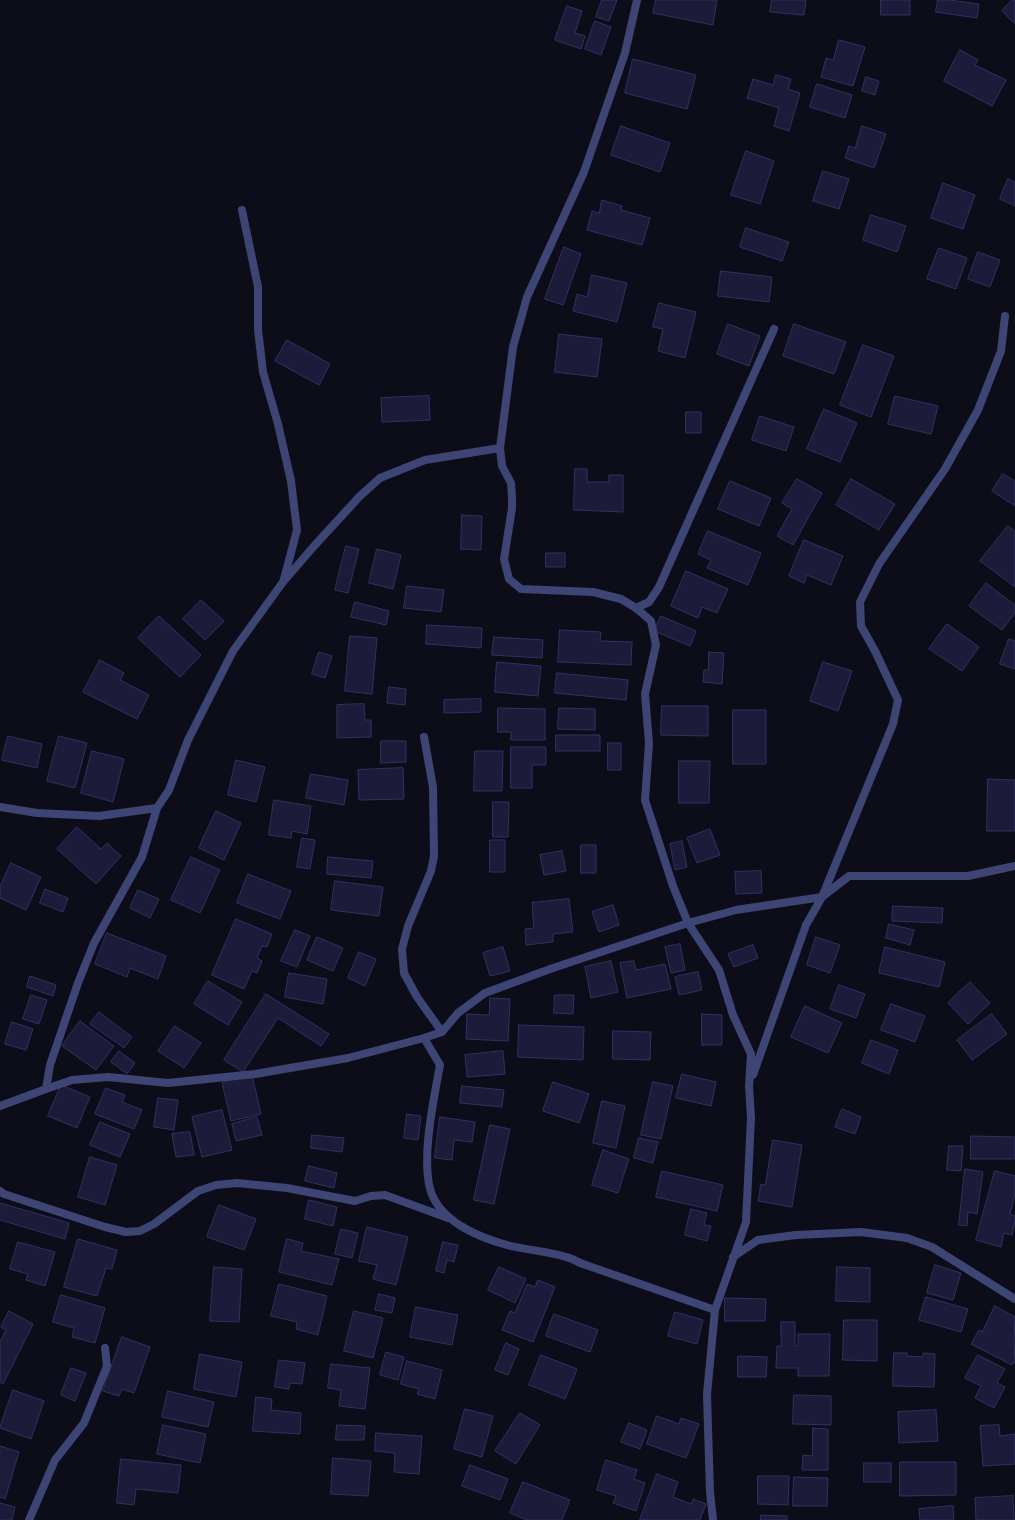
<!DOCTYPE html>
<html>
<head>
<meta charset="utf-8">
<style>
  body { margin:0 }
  canvas { display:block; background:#0d0d1a }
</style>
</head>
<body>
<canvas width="1015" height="1520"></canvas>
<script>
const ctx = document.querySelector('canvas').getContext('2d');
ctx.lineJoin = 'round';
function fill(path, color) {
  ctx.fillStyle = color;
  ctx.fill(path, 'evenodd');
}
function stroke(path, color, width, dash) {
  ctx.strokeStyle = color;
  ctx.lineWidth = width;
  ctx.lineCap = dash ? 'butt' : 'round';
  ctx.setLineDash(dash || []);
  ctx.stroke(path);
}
const building = new Path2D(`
  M602 0H617L609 21 596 17Z
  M656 0H717L713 25 653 13Z
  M772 0H806L804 15 770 12Z
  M881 0H910V15H881Z
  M938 0H949L979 4 977 18 936 12Z
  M1012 0H1015V24L1002 11Z
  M567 6 582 11 575 33 585 36 581 49 555 40Z
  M595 21 611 27 601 55 585 49Z
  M839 40 865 47 853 86 821 77 826 58 833 60Z
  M960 50 978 60 975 65 1006 80 992 106 944 81Z
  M633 59 696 75 687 109 625 93Z
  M776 75 791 79 788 89 800 93 789 131 774 126 779 108 747 98 753 79 773 85Z
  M866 77 879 81 875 95 862 91Z
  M817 84 852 95 845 118 810 107Z
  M621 126 670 143 660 172 611 155Z
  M862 126 886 134 874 168 845 158 849 146 855 148Z
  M746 151 774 161 760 204 731 195Z
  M823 171 849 179 839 209 813 201Z
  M1008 179 1015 182V206L1000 199Z
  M943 183 975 195 963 229 931 218Z
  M602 200 622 206 621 210 650 218 642 245 587 230 592 211 599 213Z
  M871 215 906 226 897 252 863 240Z
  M746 228 789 242 782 261 740 247Z
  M564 247 581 254 563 305 545 299Z
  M939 248 967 258 956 289 927 279Z
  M978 252 1000 260 990 287 968 279Z
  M721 271 772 277 769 302 718 296Z
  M592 275 627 283 617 322 573 311 577 294 587 297Z
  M659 303 696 312 685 358 658 351 663 329 653 327Z
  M728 324 760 336 749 366 717 354Z
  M794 324 846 342 834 374 783 356Z
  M559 334 602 339 597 377 555 372Z
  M287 340 330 364 319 385 275 361Z
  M863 345 894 356 871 417 840 405Z
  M429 396 430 420 382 422 381 398Z
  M895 396 938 406 931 434 888 424Z
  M824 409 857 423 840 462 807 449Z
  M686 412H701V433H686Z
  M760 416 794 427 786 451 752 440Z
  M575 469H587V482H609V475H623V512L574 510Z
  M1003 474 1015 481V506L992 491Z
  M797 479 822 493 793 545 777 536 792 509 782 503Z
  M851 479 895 504 879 530 836 505Z
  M730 481 771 498 759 526 718 509Z
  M462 515 482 516 481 550 461 549Z
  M1008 526 1015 531V587L980 561Z
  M708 531 761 553 748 585 707 568 711 560 698 554Z
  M804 540 843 556 831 585 807 575 804 583 789 576Z
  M346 546 359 549 348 593 335 590Z
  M377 549 401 555 393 589 369 583Z
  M546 553H565V567H546Z
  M686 571 728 589 717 613 702 607 698 618 671 606Z
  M986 583 1015 605V613L1002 630 969 606Z
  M407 586 444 590 441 612 404 608Z
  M201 600 224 621 205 640 183 619Z
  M355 602 389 611 386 625 351 617Z
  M159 616 201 655 180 677 138 638Z
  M661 616 696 631 690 646 654 631Z
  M947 624 979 647 962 671 929 649Z
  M427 625 482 628 481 648 426 644Z
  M560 630 601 632 600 641 632 642 631 665 558 662Z
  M350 636 377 638 372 694 345 691Z
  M494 637 543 640 542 658 492 655Z
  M1009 639 1015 641V669L1000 664Z
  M319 652 332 656 325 678 312 674Z
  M709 652 724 653 722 684 703 682 704 670H708Z
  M100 660 124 673 120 680 149 695 137 719 83 692Z
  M497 662 541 666 538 696 495 692Z
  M823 662 852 671 838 711 810 701Z
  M557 673 628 680 626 700 555 693Z
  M389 687 406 689 405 705 387 703Z
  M481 699V712L444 713V700Z
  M364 704 365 720H371V737L337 738V705Z
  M662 706H708V736L661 735Z
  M498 708 545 709V740H511V732H498Z
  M559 708 595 709V730L558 729Z
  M733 710H766V764H733Z
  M556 735H600V751H556Z
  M8 736 42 744 37 768 2 760Z
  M59 736 87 743 75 788 47 781Z
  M381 741H406V762L381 763Z
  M608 743H621V770H608Z
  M511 747H546V765H532V788H511Z
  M92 751 124 759 113 802 81 793Z
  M475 751H503L502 791H474Z
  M236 760 265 767 256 802 228 795Z
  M679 761H710L709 803H679Z
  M403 768 404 799 359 800 358 770Z
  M311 774 348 780 344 805 306 798Z
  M988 779 1015 780V831H987Z
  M274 800 311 806 307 834 292 831 291 838 269 835Z
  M493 802H509L508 837H493Z
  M216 811 241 823 224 860 199 848Z
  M77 827 101 849 107 843 121 856 96 884 57 849Z
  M710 829 720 855 697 863 687 838Z
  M302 838 315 840 310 869 297 867Z
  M490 840H505V872H490Z
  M682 841 687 867 675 870 670 844Z
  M581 845H596V873H581Z
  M562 851 566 871 544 875 540 855Z
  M191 857 220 870 200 913 171 900Z
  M328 857 373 861 371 878 327 874Z
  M11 863 41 877 26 910 0 898V887Z
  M761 871 762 893 736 894 735 872Z
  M248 874 291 891 280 919 237 903Z
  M335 881 383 887 379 916 331 910Z
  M45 889 68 898 63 912 40 903Z
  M138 890 159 899 150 918 130 908Z
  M569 899 573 932 553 934V942L526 945 525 929 534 928 532 903Z
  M613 905 619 925 599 932 592 912Z
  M893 906 943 908 942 923 892 921Z
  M236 919 272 934 267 947 262 946 257 958 262 961 257 973 252 971 244 989 212 975Z
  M889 924 914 930 910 945 886 938Z
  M295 930 310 936 297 967 281 961Z
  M107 933 166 956 158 979 130 968 127 977 95 964Z
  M317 937 343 948 333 971 307 960Z
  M816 937 840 945 830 973 807 965Z
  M680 944 685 970 671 973 665 947Z
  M753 945 758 958 734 967 728 954Z
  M503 947 510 971 490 976 483 953Z
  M885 947 945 962 939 987 879 973Z
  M359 952 376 959 365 986 348 978Z
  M611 961 618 992 591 998 585 967Z
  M634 961 636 970 665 964 671 989 627 998 620 963Z
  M698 972 702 990 679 995 675 977Z
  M289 973 327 979 323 1004 285 997Z
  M30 976 56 985 53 996 27 987Z
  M208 981 242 1002 228 1025 194 1004Z
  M970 982 990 1003 968 1024 948 1003Z
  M839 985 865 994 856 1018 830 1009Z
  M266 994 329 1034 321 1046 278 1018 243 1072 224 1060Z
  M31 995 47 1000 39 1024 23 1019Z
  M555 995H574L573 1014 554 1013Z
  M490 998 510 999 508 1041 466 1039 467 1014 489 1015Z
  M891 1004 925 1016 915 1042 881 1030Z
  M805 1006 842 1023 828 1053 791 1037Z
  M99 1012 132 1037 124 1048 90 1024Z
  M702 1014 722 1015V1045H702Z
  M992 1014 1007 1034 972 1060 957 1040Z
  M80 1021 114 1046 96 1070 62 1046Z
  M12 1022 33 1029 26 1050 5 1044Z
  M519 1025 584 1027 583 1060 518 1057Z
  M175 1026 201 1043 184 1068 158 1051Z
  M613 1031 651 1032 650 1060 613 1059Z
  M871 1040 898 1050 889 1074 862 1063Z
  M119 1051 135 1063 127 1074 111 1062Z
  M503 1051 505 1074 467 1077 465 1055Z
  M682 1074 716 1082 711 1106 676 1098Z
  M252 1075 261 1114 231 1121 222 1083Z
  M553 1082 589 1094 579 1123 543 1111Z
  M653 1082 673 1086 661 1139 641 1135Z
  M61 1085 90 1097 77 1128 48 1116Z
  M462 1086 504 1090 502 1107 460 1103Z
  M106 1088 125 1095 122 1102 142 1110 134 1129 95 1114Z
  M158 1098 178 1100 174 1130 154 1127Z
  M602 1101 625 1106 616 1148 593 1143Z
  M842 1109 861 1117 855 1134 835 1127Z
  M222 1110 232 1150 202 1157 192 1117Z
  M407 1114 421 1116 418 1140 404 1138Z
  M257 1117 262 1135 236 1141 232 1124Z
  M440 1117 475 1122 472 1142 454 1140 452 1160 435 1158Z
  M100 1122 130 1134 120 1157 90 1145Z
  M490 1125 510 1129 494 1204 474 1200Z
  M190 1132 194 1155 176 1157 172 1134Z
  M312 1135 344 1138 342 1152 311 1148Z
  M971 1136 1015 1137V1159H971Z
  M639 1138 658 1142 653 1163 634 1158Z
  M773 1140 802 1145 792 1207 758 1201 761 1184 765 1185Z
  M949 1146H963L961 1171 947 1170Z
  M603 1150 629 1159 618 1193 592 1185Z
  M90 1157 117 1165 105 1205 78 1197Z
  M309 1166 337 1173 334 1188 305 1181Z
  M965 1169 983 1172 977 1214 968 1212 967 1226 959 1225Z
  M662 1171 723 1185 717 1211 656 1197Z
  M995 1171 1015 1176V1194L1010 1214 1015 1216V1221L1012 1235 1004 1233 1001 1247 976 1240Z
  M309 1200 337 1207 333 1226 305 1219Z
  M0 1203 69 1223 65 1239 0 1220Z
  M219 1205 256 1219 244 1250 207 1237Z
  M691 1209 707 1213 704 1225 711 1226 707 1241 685 1235Z
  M367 1227 408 1237 396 1285 373 1279 377 1265 359 1261Z
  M341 1229 358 1233 352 1258 335 1254Z
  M78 1239 117 1250 112 1269 106 1268 97 1296 64 1287Z
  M287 1239 303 1243 301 1251 339 1259 332 1285 279 1272Z
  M18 1242 55 1252 45 1286 26 1280 28 1274 10 1269Z
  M443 1242 458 1245 454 1262 447 1260 444 1273 436 1271Z
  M935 1265 961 1273 953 1300 927 1293Z
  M214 1267 242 1269 239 1322 210 1321Z
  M499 1267 526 1279 515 1303 488 1290Z
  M837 1267 870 1268V1302L836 1301Z
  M538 1280 555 1287 533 1342 502 1330 510 1311 515 1313 527 1284 535 1287Z
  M279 1284 327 1296 318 1335 296 1329 297 1322 271 1316Z
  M379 1294 395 1298 392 1313 375 1310Z
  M61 1295 105 1308 95 1343 72 1337 74 1328 53 1322Z
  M926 1297 968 1309 961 1332 919 1320Z
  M725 1298 766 1299 765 1321H725Z
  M995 1306 1015 1317 1014 1341 1015 1361 1012 1365 971 1344 979 1330 982 1332Z
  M416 1307 458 1315 452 1345 410 1337Z
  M9 1311 33 1324 3 1384 0 1382V1342L6 1330 1 1327Z
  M354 1311 383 1318 373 1358 344 1351Z
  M675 1312 703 1320 697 1344 668 1336Z
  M554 1314 598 1330 590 1352 546 1336Z
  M844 1320H877V1361L843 1360Z
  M781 1322H795V1346H798V1334H830L829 1376H798V1368H776L777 1346H781Z
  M122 1337 150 1347 134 1393 122 1389 119 1396 103 1391Z
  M506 1343 519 1349 508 1375 495 1370Z
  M386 1352 404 1357 398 1380 380 1375Z
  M894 1353H907V1356L923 1357V1353L935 1354 934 1387 893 1386Z
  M200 1354 242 1362 236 1397 194 1389Z
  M541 1355 577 1369 565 1399 529 1385Z
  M978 1355 1005 1369 997 1383 1005 1387 994 1408 975 1398 981 1386 965 1378Z
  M738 1356 767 1357 766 1377H738Z
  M279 1360 305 1363 302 1384 290 1383 289 1389 275 1387Z
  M407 1361 442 1370 435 1399 417 1394 419 1389 401 1384Z
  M331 1364 370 1368 365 1409 339 1406 341 1390 328 1388Z
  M71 1368 86 1373 75 1401 61 1395Z
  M13 1390 44 1401 31 1439 0 1428Z
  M168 1391 214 1402 208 1427 162 1417Z
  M794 1395 831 1396V1425L793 1424Z
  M256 1397 272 1399 271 1410 301 1413 300 1434 253 1431Z
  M465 1409 493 1416 482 1457 454 1449Z
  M936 1410 938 1441 899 1443 898 1412Z
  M520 1413 540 1425 516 1464 495 1451Z
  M657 1416 679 1424 681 1418 699 1424 686 1458 647 1444Z
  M629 1423 647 1430 640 1449 621 1442Z
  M163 1425 206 1434 200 1463 157 1454Z
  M337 1425 365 1426 364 1440H336Z
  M999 1425 1000 1436 1015 1434V1464L983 1466 980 1426Z
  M813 1428 828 1429V1470H802L803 1455 812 1456Z
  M376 1433 422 1436 419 1474 394 1472 395 1453 375 1451Z
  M0 1446 19 1452 5 1499 0 1497Z
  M333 1458 371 1461 368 1496 331 1494Z
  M121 1459 181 1465 178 1493 136 1489 134 1505 117 1503Z
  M606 1460 637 1470 634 1479 645 1483 636 1511 613 1503 616 1496 597 1490Z
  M900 1462H956V1495L900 1496Z
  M864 1463H891V1482H864Z
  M470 1465 508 1479 500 1500 462 1486Z
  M657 1474 678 1482 673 1497 691 1504 693 1499 706 1504 700 1520H640Z
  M758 1476H789L788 1505 758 1504Z
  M794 1477 828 1478 827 1506H793Z
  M523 1482 570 1500 562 1520H527L510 1513Z
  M1013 1496 1014 1520H976L975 1498Z
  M0 1503 15 1507 12 1520H0Z
  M953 1506 954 1520H920L919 1509Z
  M761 1515 787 1516V1520H761Z`);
const lane = new Path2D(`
  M636 608 649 602 659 587 774 329`);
const street = new Path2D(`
  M637 0 625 53 584 172 527 297 513 347 500 448 502 466 511 483 512 496V508L504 559 509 579 521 589 593 592 621 599 636 608 651 621 656 645 645 694 649 743 645 800 673 886 688 923 719 970 733 1015 751 1054 749 1086 751 1118 746 1222 715 1310 707 1394 710 1492 713 1520
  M242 210 258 287V330L263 372 278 424 291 481 297 530 284 579
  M424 737 433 787 434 856 431 871 408 926 402 949 404 973 417 997 442 1032
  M0 807 37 813 99 816 157 808
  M424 1038 440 1065C434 1098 418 1170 434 1199 447 1224 481 1238 507 1245 526 1250 547 1251 566 1257 572 1258 577 1262 583 1264L715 1310
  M753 1075 806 925 822 897 849 876H968L1015 866
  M46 1089 72 1080 108 1077 168 1083 255 1074 348 1058 424 1038 442 1032 458 1013 485 993 553 968 688 923 736 910 822 897 893 724 898 700 875 651 861 626 860 602 879 564 945 469 978 410 1001 351 1005 316
  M0 1106 46 1089 50 1065 78 983 94 943 142 857 157 808 169 790 188 740 233 651 283 582 315 545 360 496 380 478 425 460 500 448
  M0 1191 4 1194 105 1227 126 1232 140 1231 154 1224 198 1191 216 1185 237 1183 287 1188 355 1201 371 1196 385 1195 448 1218
  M733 1257 758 1240 796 1235 861 1232 907 1238 932 1247 1015 1299
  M29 1520 55 1460 84 1423 107 1366 105 1348`);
fill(building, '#1c1b39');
stroke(building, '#313062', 1);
stroke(lane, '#3d4574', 8);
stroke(street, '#3d4574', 8);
</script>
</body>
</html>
